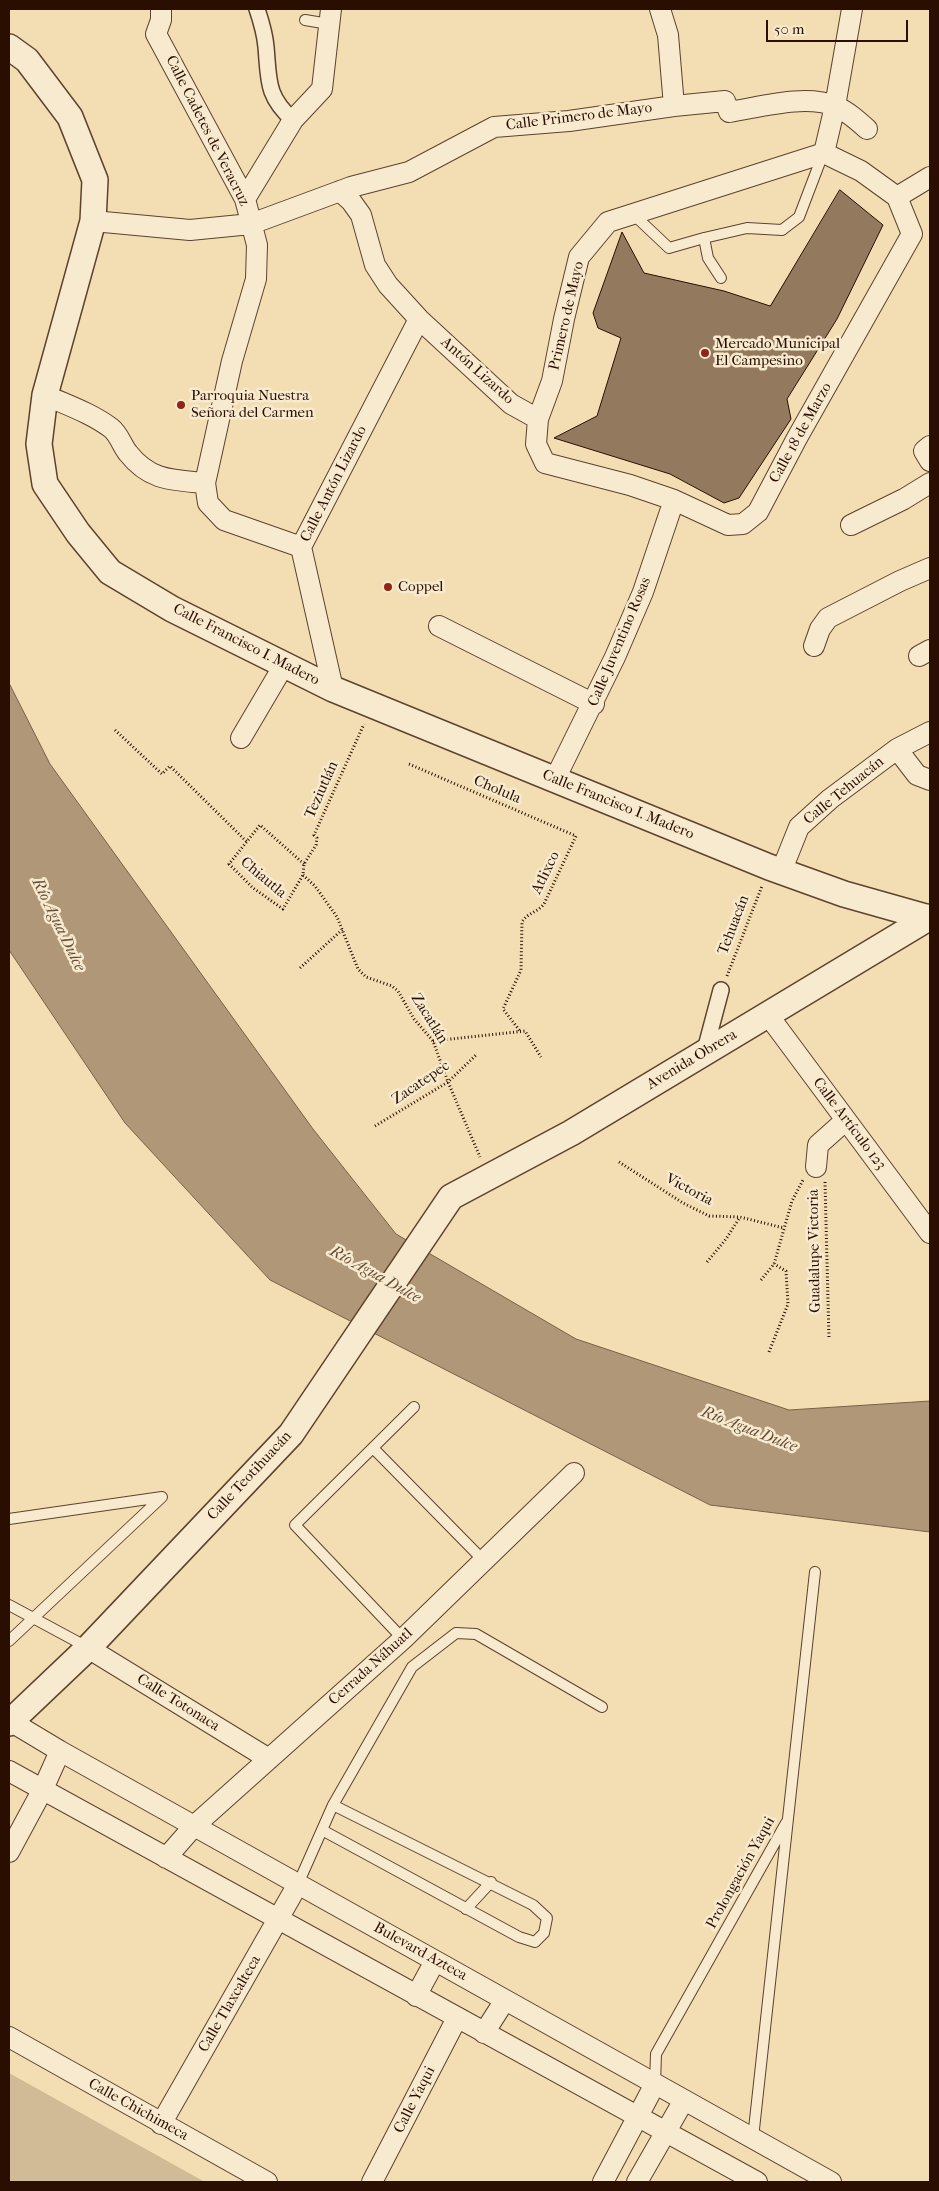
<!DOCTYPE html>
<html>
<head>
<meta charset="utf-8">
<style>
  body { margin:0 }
  #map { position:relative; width:939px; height:2191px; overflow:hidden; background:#f3deb4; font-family:"IM FELL French Canon",serif }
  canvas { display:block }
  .frame { position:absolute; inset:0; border:10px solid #2b0e02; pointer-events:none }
  .scale { position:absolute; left:766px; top:20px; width:142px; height:22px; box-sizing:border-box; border:2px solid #2b0e02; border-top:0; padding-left:6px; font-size:15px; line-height:18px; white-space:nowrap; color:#2b0e02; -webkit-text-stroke:4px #f7eace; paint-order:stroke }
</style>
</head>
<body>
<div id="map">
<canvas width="939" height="2191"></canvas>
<div class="frame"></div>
<div class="scale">50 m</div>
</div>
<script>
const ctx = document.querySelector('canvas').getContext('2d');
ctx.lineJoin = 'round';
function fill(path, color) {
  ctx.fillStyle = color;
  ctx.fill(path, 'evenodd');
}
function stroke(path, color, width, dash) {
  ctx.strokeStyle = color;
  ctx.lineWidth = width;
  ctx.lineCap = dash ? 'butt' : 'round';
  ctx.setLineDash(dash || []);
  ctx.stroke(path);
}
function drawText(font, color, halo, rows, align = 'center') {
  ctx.font = font + ' "IM FELL French Canon",serif';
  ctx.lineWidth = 5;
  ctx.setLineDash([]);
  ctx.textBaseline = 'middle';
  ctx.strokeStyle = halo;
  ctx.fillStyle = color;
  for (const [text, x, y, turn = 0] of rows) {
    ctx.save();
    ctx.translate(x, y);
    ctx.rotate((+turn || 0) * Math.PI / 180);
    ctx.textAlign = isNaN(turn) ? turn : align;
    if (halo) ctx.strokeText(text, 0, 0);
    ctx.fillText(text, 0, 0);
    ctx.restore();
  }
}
const green = new Path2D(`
  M9 2073 205 2182H9Z`);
const water = new Path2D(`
  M9 683 50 764 313 1129 396 1234 576 1339 789 1410 930 1401V1532L710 1505 270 1280 125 1123 9 950Z`);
const building = new Path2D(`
  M840 190 883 225 837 319 787 399 791 419 739 498 724 503 670 474 554 438 597 416 621 338 598 328 593 313 622 232 644 273 724 291 770 306Z`);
const path = new Path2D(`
  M115 730 162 774 170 766 247 842
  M409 764 576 836 544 904C538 912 527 913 522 922L521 970 503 1009 520 1031
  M304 864 260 825 229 864 253 888 283 909 303 875 304 864 316 845 317 838 314 835 364 724
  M303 875 315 886 337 917 358 969 366 977 392 986 398 991 414 1019 433 1041 448 1082 480 1157
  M300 968 343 929
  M727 976 762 886
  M433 1041 525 1031 541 1057
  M375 1126 448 1082 476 1055
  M619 1162 683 1203 709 1216 740 1217 784 1228
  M825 1182 829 1339
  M707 1262 726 1239 740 1217
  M761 1280 774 1264 792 1201 803 1180
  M769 1352 788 1304 786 1271 774 1264`);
const service = new Path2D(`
  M305 20 329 24
  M633 214 669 248 704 238 747 228 782 230 799 217 823 154
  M704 238 708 258 721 278
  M373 1448 484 1561
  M9 1519 162 1497 9 1641
  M9 1605 87 1647
  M403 1639 295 1525 414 1407
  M322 1830 519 1937 535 1942 544 1933 547 1918 533 1905 333 1805
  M298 1884 333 1805 412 1667 456 1633 476 1634 602 1707
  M466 1909 491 1882
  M655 2084 656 2054 786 1823
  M753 2138 815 1572`);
const pedestrian = new Path2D(`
  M257 9C261 21 265 34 266 47 269 80 266 96 293 120
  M704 1054 721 990`);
const minor = new Path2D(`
  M161 9V20L156 34 245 199 257 245 256 279 232 361 205 483 208 503 224 520 301 547
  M660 9 668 35 674 106
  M824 153 861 171 897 197 912 234 797 438 758 512 743 524 728 525 674 500 630 485 545 463 536 444 538 419 552 381 564 319 579 257 608 222Z
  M824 153 835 106 852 9
  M340 191 351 201 361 215 375 265 388 285 419 319 511 404 538 419
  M897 197 930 177
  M245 199 293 120 322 89 331 9
  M93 221 190 230 251 224 351 187 409 172 494 127 569 121 674 106 725 101 729 112C761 107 805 94 835 106 847 111 857 120 867 129
  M45 395C67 405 91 413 111 428 119 434 122 446 128 453 150 481 172 480 205 483
  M930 446 924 451 930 461
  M851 525 904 499 930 483
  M439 626 594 704
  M814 646 820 629 828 618 900 581 930 568
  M919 656 930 650
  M333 689 301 547 419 319
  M241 738 284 665
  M897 749 917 775 930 780
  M555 779 615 657 643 592 674 500
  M781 872 799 827 830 799 897 749 930 732
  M768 1015 930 1233
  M816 1167 818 1145 846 1120
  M88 1648 269 1759
  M10 1721 60 1751 831 2182
  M9 1771 757 2182
  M9 1852 43 1789 60 1751
  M166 1858 194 1826 403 1639 574 1473
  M416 1996 435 1961
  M484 2033 505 2000
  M9 2037 267 2182
  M161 2124 298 1884
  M372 2182 457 2018
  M603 2182 655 2084
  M637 2182 684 2100`);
const tertiary = new Path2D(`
  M9 47 27 60 70 117 95 180 93 221 45 395 39 444 45 484 78 533 110 572 172 609 333 689 769 867 844 894 929 918
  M9 1723 88 1648 291 1434 451 1197 571 1133 930 917`);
const markers = [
  [705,353,5,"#8f2418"],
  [181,405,5,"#8f2418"],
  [388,587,5,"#8f2418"]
];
const streetNames = [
  ["Calle Primero de Mayo",579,117,-7],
  ["Calle Cadetes de Veracruz",207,131,63],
  ["Primero de Mayo",567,316,-77],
  ["Antón Lizardo",477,371,42],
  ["Calle 18 de Marzo",801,433,-61],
  ["Calle Antón Lizardo",334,484,-63],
  ["Calle Juventino Rosas",620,642,-67],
  ["Calle Francisco I. Madero",246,645,27],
  ["Teziutlán",322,790,-66],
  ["Cholula",497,790,23],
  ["Calle Tehuacán",844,791,-39],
  ["Calle Francisco I. Madero",618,805,22],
  ["Atlixco",546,873,-64],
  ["Chiautla",263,878,40],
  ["Tehuacán",734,925,-69],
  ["Zacatlán",429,1019,58],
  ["Avenida Obrera",692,1060,-31],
  ["Zacatepec",421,1083,-34],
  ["Calle Artículo 123",849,1124,53],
  ["Victoria",689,1190,28],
  ["Guadalupe Victoria",815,1251,-91],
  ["Calle Teotihuacán",250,1476,-47],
  ["Cerrada Náhuatl",371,1667,-42],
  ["Calle Totonaca",178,1703,32],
  ["Prolongación Yaqui",741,1873,-61],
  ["Bulevard Azteca",420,1952,29],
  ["Calle Tlaxcalteca",230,2004,-60],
  ["Calle Yaqui",415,2100,-63],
  ["Calle Chichimeca",138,2110,29]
];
const poiNames = [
  ["Mercado Municipal",715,344],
  ["El Campesino",715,361],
  ["Parroquia Nuestra",191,396],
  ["Señora del Carmen",191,413],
  ["Coppel",398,587]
];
const waterNames = [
  ["Río Agua Dulce",58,925,64],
  ["Río Agua Dulce",375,1275,29],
  ["Río Agua Dulce",749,1430,21]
];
fill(green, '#d1bb96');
fill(water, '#af9777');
stroke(water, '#7a6048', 1);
fill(building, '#937a5f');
stroke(building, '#2b0e02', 1);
stroke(service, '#5d422e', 12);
stroke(pedestrian, '#5d422e', 18);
stroke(minor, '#5d422e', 22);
stroke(tertiary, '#5d422e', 28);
stroke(path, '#2b0e02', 3, [1, 2.5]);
stroke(service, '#f7eace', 10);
stroke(pedestrian, '#f7eace', 15);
stroke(minor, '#f7eace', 20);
stroke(tertiary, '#f7eace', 25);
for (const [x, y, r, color] of markers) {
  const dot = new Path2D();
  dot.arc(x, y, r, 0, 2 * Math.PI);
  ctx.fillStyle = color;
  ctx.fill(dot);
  stroke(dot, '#f7eace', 2);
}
drawText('15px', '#2b0e02', '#f7eace', streetNames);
drawText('15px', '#2b0e02', '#f7eace', poiNames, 'left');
drawText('italic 16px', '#664c37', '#f7eace', waterNames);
</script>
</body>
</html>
